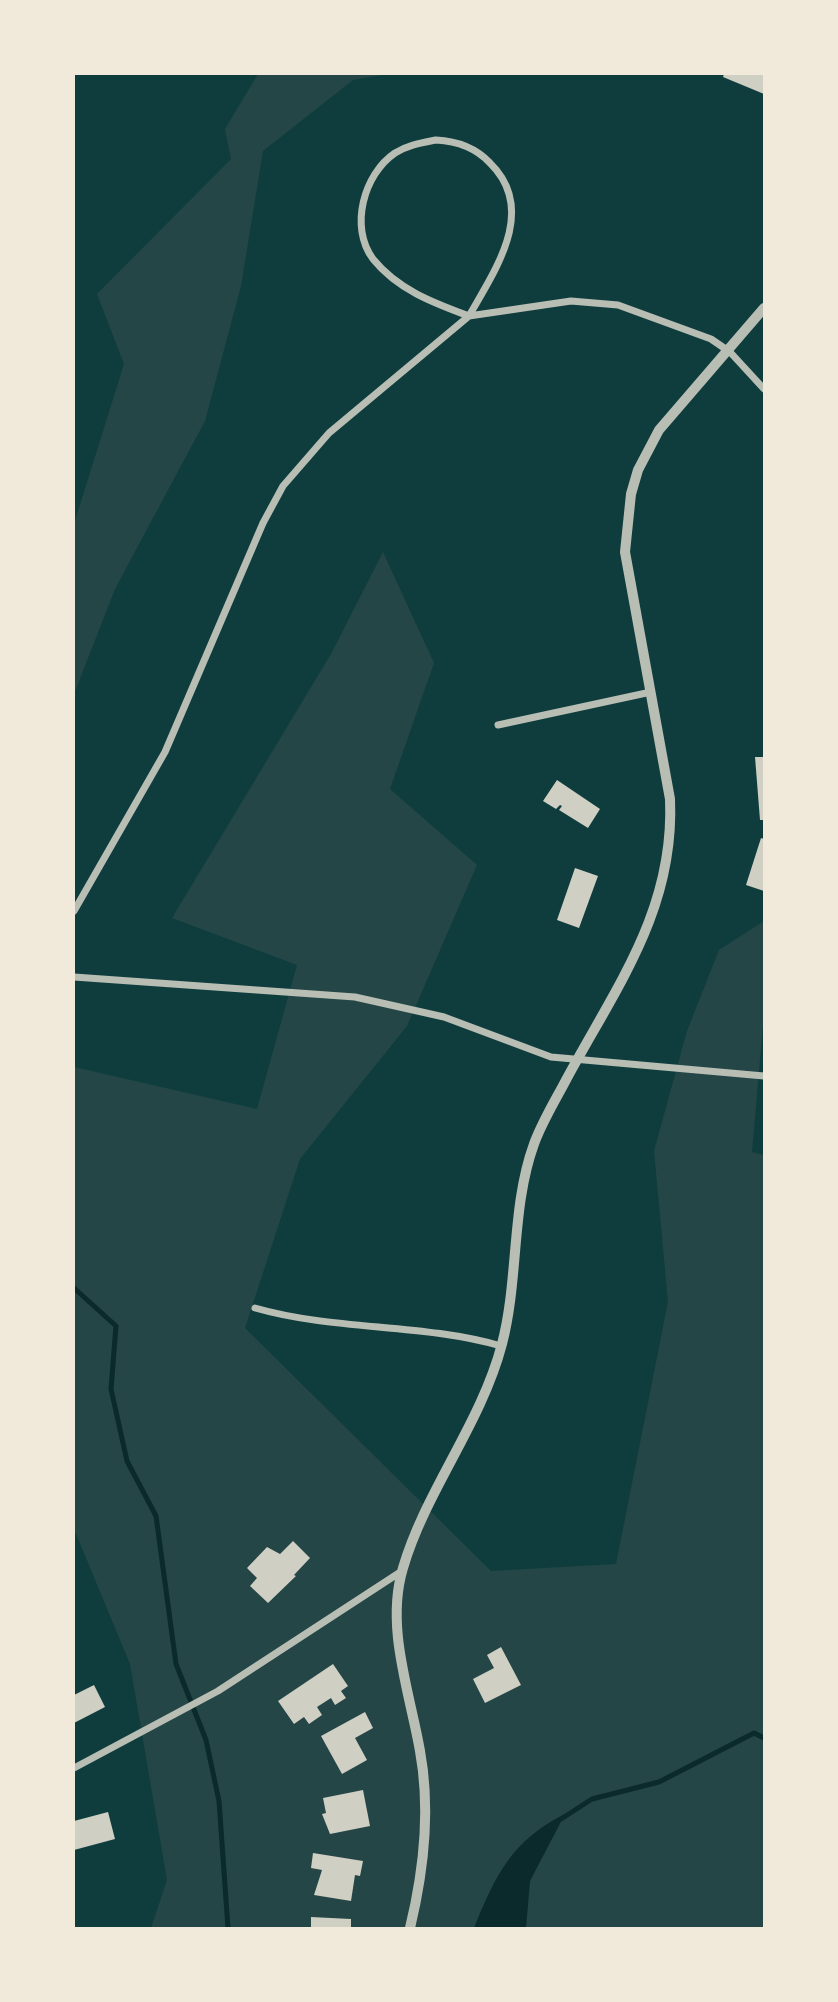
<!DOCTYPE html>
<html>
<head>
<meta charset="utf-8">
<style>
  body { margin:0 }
  #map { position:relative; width:838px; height:2002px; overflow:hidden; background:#0f3d3e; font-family:Roboto,sans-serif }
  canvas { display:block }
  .frame { position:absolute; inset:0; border:75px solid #f1e9da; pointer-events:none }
</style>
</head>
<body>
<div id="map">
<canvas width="838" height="2002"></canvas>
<div class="frame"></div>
</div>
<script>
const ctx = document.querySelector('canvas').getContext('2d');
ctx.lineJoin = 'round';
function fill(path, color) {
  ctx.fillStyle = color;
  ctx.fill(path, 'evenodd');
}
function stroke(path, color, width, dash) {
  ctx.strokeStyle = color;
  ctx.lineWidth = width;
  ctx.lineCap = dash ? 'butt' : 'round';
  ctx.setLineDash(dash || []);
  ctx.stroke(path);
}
const green = new Path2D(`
  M258 74H388L353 80 263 151 241 286 205 421 115 589 74 694V524L124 364 97 294 231 159 225 129Z
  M383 552 434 663 390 789 477 865 407 1026 300 1159 245 1328 491 1571 616 1564 668 1302 654 1151 687 1031 719 950 764 921V1014L752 1152 764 1155V1928H151L167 1880 130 1664 74 1529V1067L257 1109 297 965 172 918 331 654Z`);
const water = new Path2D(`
  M565 1814 530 1881 526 1928H474C495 1876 512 1840 565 1814Z`);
const stream = new Path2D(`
  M74 1288 116 1326 111 1389 127 1461 156 1516 176 1664 206 1740 219 1801 228 1928
  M561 1819 592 1799 659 1782 754 1733 764 1738`);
const building = new Path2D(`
  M724 74H764V94L723 77Z
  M755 757H764V820H760Z
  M557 780 600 809 588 828 559 810 562 806 560 805 556 809 543 801Z
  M761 838 764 839V891L746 885Z
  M575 868 598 876 579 928 557 920Z
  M293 1541 310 1558 294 1575 296 1576 268 1603 250 1586 257 1578 247 1568 267 1547 280 1554Z
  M501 1647 521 1685 485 1703 473 1679 494 1668 487 1655Z
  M333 1664 348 1686 341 1691 346 1698 335 1705 331 1698 317 1707 322 1715 309 1724 304 1717 294 1724 278 1701Z
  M94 1685 105 1707 74 1723V1695Z
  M365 1712 373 1728 355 1738 367 1760 342 1774 321 1736Z
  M363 1790 370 1826 330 1834 322 1814 326 1813 323 1798Z
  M108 1812 115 1839 74 1850V1821Z
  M313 1853 363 1861 360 1876 355 1875 351 1901 314 1895 322 1870 311 1868Z
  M311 1917 351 1919V1928H311Z`);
const minor = new Path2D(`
  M436 140C457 141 476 148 490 163 538 210 495 270 469 316 434 303 398 290 373 259 349 227 364 174 395 153 408 145 421 143 436 140Z
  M498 725 651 692
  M74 911 165 752 263 523 283 486 329 433 469 316 571 301 618 305 711 339 730 352 764 389
  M74 977 355 997 444 1017 551 1057 764 1076
  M255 1308C336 1331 421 1323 501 1346
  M74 1768 218 1691 402 1571`);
const tertiary = new Path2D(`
  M410 1928C424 1870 431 1811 420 1751 410 1693 385 1627 403 1568 426 1490 481 1424 502 1344 519 1279 511 1207 534 1144 542 1122 555 1101 566 1080 616 987 675 910 670 799L625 552 631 494 638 470 659 430 764 308`);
fill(green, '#244646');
fill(water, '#0a2a2b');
stroke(stream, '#0a2a2b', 5);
fill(building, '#cfcfc3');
stroke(minor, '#b8beb3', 7);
stroke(tertiary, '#b8beb3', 10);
</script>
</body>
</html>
